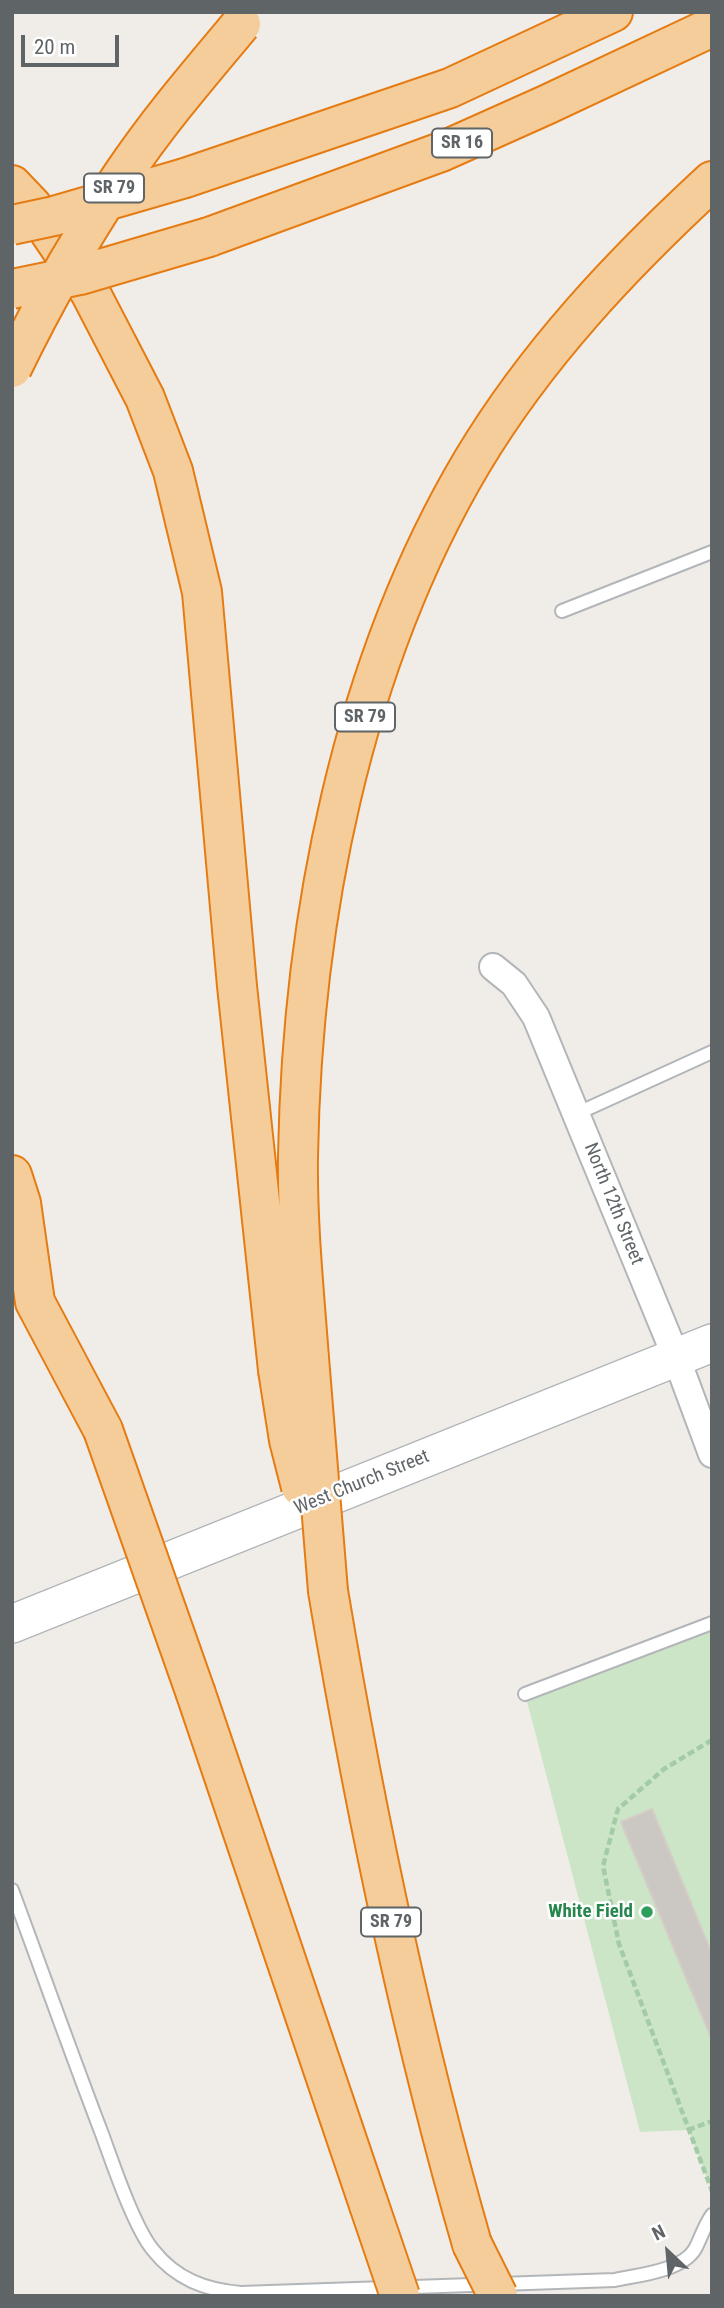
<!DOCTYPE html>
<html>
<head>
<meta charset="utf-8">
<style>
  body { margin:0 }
  #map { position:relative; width:724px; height:2308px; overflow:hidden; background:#f0ede8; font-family:"Roboto Condensed",sans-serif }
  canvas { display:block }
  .frame { position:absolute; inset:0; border:14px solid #5f6467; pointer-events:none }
  .north { position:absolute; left:633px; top:2217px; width:70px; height:70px; -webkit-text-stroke:5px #fff; paint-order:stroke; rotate:334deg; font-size:19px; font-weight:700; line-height:28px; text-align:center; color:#5f6467 }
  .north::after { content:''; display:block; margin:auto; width:24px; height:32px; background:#5f6467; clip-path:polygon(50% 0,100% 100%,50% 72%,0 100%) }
  .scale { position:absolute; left:21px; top:35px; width:98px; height:32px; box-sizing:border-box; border:4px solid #5f6467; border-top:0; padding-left:9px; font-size:21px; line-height:24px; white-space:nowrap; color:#5f6467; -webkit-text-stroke:5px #fff; paint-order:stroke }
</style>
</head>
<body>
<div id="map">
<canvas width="724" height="2308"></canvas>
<div class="frame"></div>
<div class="north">N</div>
<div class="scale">20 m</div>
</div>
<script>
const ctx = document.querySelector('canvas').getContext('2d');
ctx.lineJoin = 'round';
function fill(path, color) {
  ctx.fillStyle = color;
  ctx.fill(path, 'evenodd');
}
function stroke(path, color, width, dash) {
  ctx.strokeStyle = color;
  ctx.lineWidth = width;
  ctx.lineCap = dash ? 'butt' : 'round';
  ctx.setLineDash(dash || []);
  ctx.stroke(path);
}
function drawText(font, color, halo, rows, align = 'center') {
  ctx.font = font + ' "Roboto Condensed",sans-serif';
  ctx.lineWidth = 5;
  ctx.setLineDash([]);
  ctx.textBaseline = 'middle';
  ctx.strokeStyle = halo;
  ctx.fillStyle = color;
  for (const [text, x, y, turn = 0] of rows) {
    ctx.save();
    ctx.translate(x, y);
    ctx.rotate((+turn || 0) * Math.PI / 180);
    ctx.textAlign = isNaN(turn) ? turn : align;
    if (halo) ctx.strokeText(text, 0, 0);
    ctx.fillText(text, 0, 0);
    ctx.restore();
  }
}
const green = new Path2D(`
  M712 1623V2191L688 2130 640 2132 525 1694Z`);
const building = new Path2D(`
  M652 1809 712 1954V2040L621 1822Z`);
const path = new Path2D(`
  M712 1740 664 1769 618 1809 603 1866 619 1944 712 2191
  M688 2130 712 2121`);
const lane = new Path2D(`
  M562 611 712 552
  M576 1114 712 1052
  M525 1694 712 1623
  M12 1890C42 1971 71 2053 102 2134 113 2164 134 2227 153 2250 176 2279 205 2290 241 2293L615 2280C638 2275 682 2271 695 2249 701 2238 704 2226 712 2215`);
const street = new Path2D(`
  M493 967 514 984 536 1017 676 1357 712 1454`);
const secondary = new Path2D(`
  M12 1624 712 1343`);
const highway = new Path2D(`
  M185 178 450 88 613 12
  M12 185 32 206 90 292 145 398 173 471 202 592 237 986 278 1370
  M209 237 441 152 546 105 712 27
  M12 1175 21 1203 35 1302 103 1430
  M309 1358C304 1291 297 1223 298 1156 302 921 351 666 472 462 536 355 621 265 712 181
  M328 1591C365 1811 410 2029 472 2244
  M196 1694 369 2205`);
const highwayBridge = new Path2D(`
  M12 225 54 216 185 178
  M12 289 80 275 209 237
  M12 368C44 302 81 237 121 177 157 123 199 74 241 24
  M309 1358 328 1591
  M278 1370 289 1440 301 1487
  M103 1430 196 1694
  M369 2205 400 2296
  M472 2244 498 2296`);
const markers = [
  [647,1912,7,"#2e9e5b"]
];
const shields = [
  [462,143,60],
  [114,188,60],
  [365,717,60],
  [391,1922,60]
];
const shieldNames = [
  ["SR 16",462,143],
  ["SR 79",114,188],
  ["SR 79",365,717],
  ["SR 79",391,1922]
];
const streetNames = [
  ["North 12th Street",613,1204,68],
  ["West Church Street",362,1483,-22]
];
const leisureNames = [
  ["White Field",633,1912]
];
fill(green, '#cce5c7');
fill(building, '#cbc8c4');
stroke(building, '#d4cdc6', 2);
stroke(lane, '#b3b6b9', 16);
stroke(street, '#b3b6b9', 30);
stroke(secondary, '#b2b6b9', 40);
stroke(highway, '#e57c13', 42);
stroke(path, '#a3cba7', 4.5, [7, 3.5]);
stroke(lane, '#fff', 12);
stroke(street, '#fff', 26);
stroke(secondary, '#fff', 37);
stroke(highway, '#f5cd9a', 38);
stroke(highwayBridge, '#e57c13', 42, []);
stroke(highwayBridge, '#f5cd9a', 38);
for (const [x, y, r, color] of markers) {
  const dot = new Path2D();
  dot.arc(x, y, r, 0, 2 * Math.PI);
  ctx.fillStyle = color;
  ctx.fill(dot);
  stroke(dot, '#fff', 2.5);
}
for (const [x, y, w] of shields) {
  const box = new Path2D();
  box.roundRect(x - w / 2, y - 14.5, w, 29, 5);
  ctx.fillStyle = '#fff';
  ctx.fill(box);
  stroke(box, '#5f6467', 2);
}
drawText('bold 18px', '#5f6467', null, shieldNames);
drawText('19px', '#5f6467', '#fff', streetNames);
drawText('bold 19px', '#27864d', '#fff', leisureNames, 'right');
</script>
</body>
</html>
